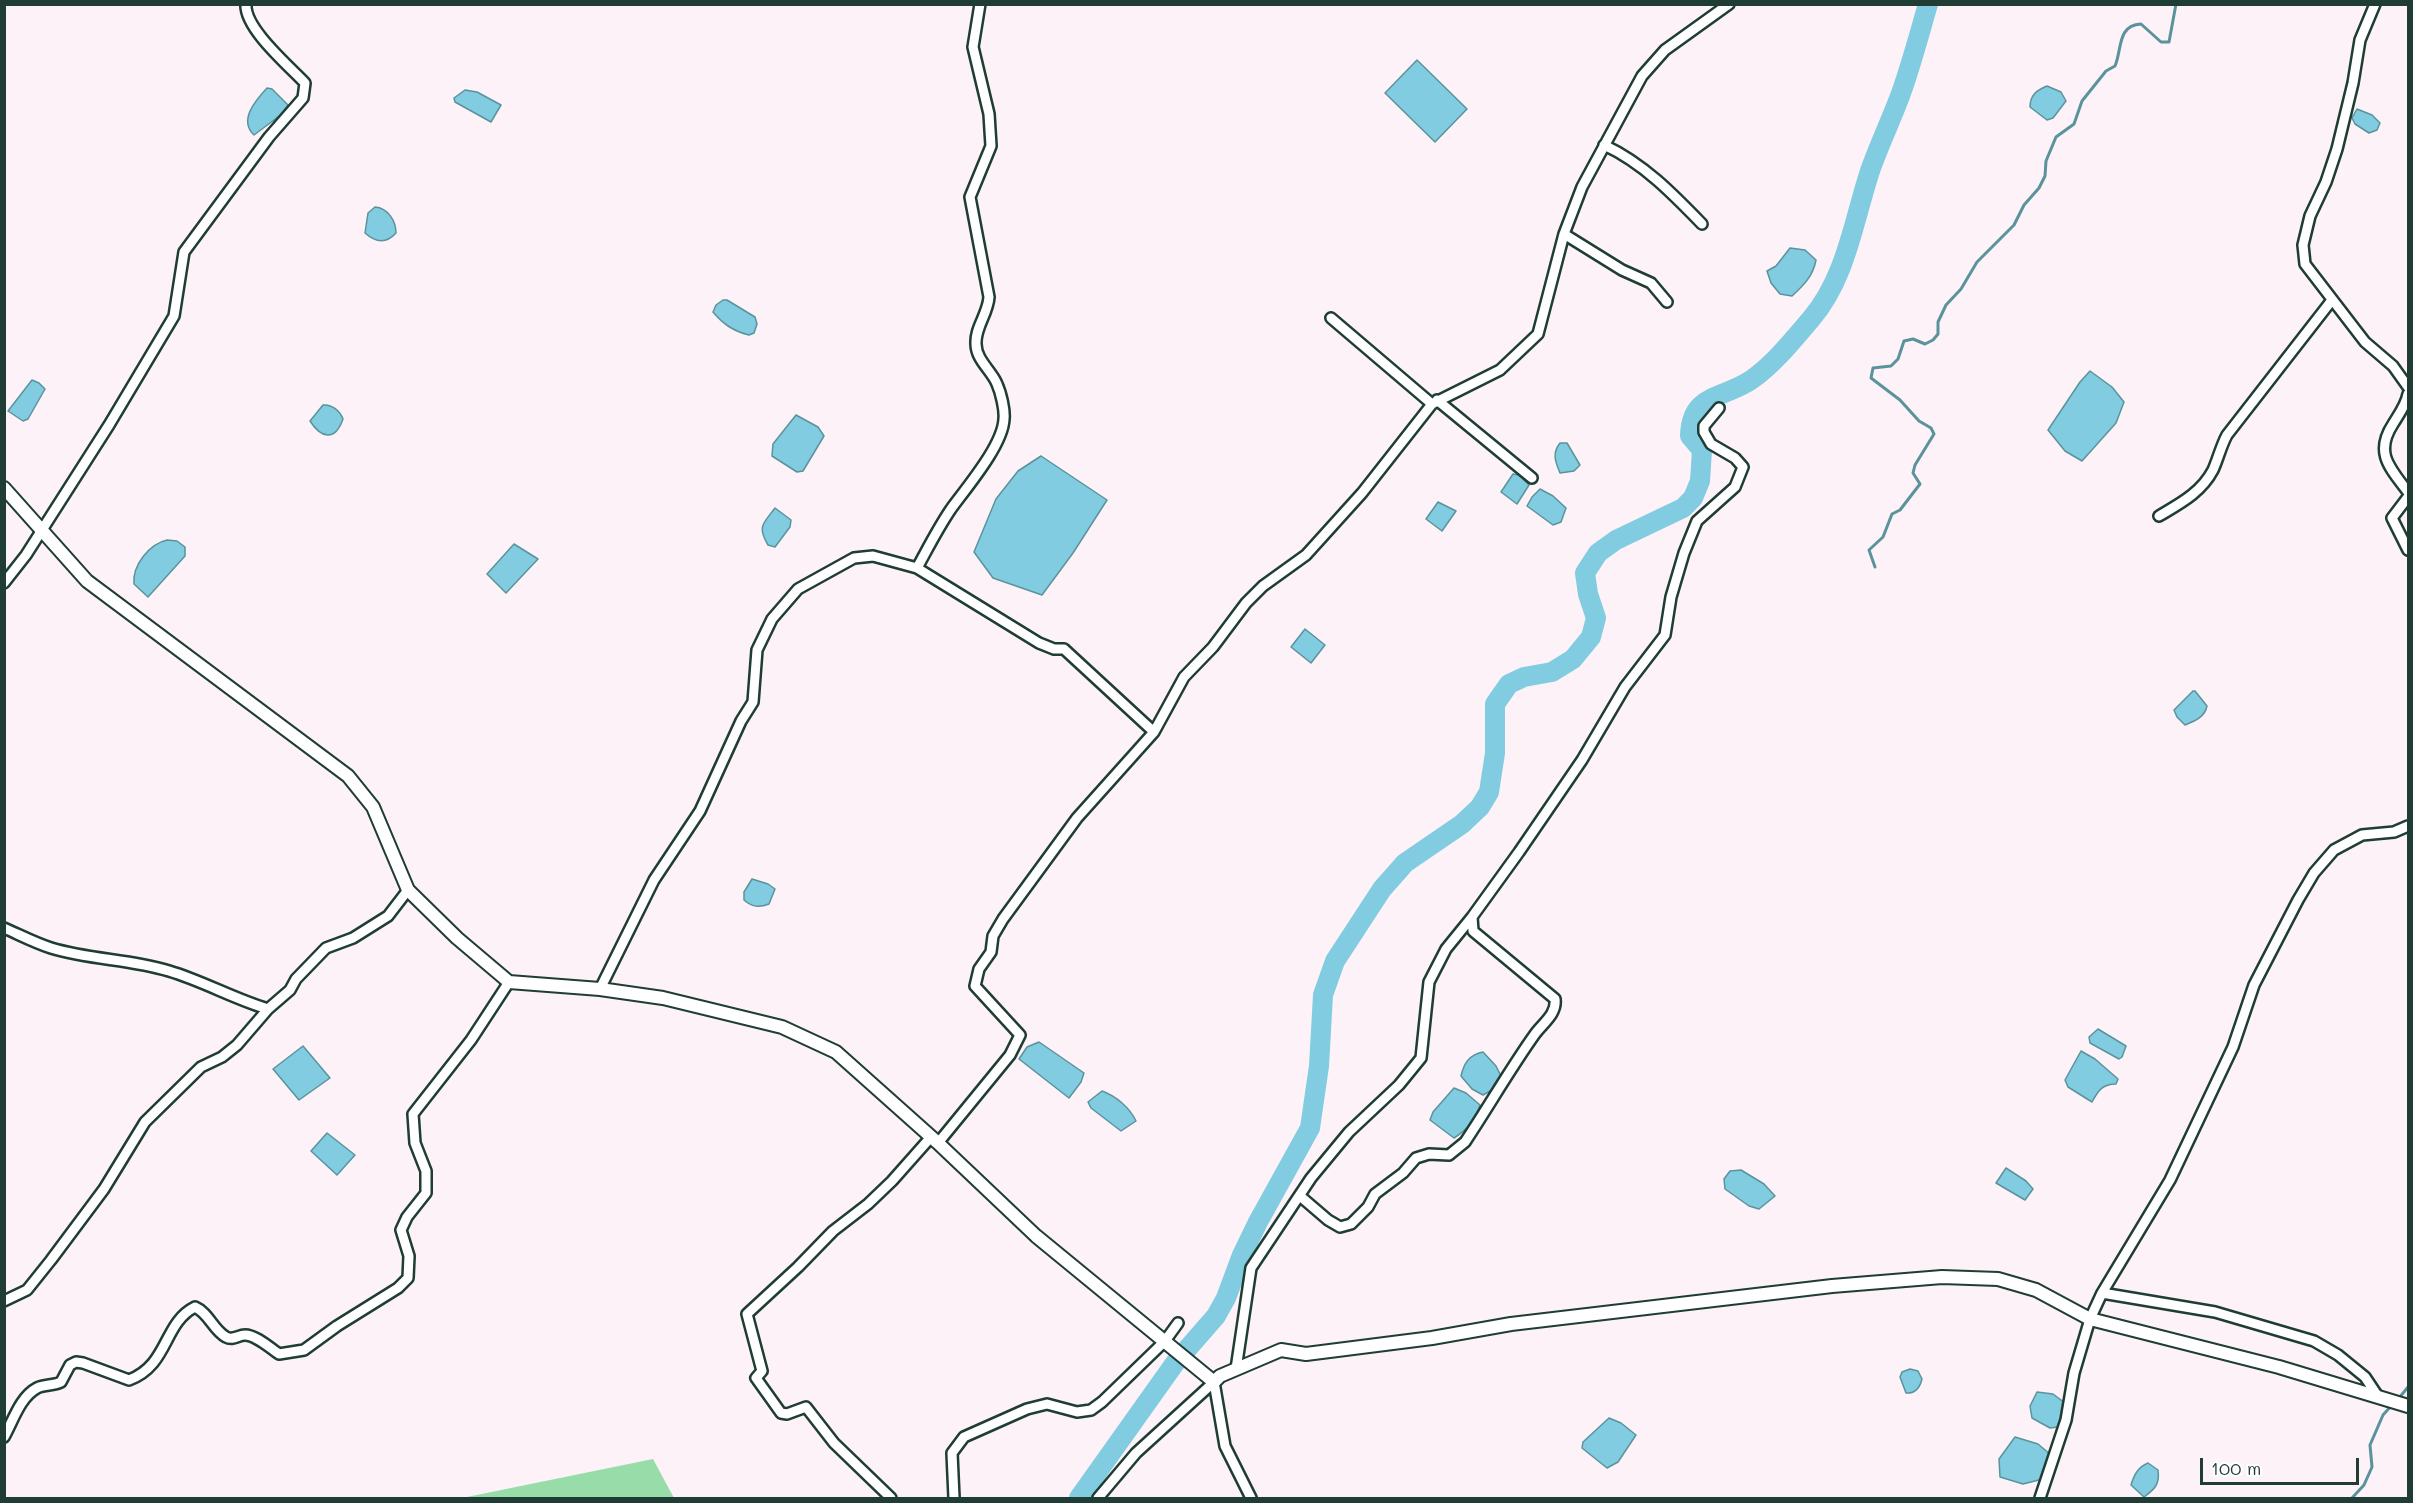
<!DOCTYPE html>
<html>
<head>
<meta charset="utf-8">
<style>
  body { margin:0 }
  #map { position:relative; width:2413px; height:1503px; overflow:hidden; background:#fcf2f7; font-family:Mali,sans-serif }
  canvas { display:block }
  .frame { position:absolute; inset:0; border:6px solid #1f3d34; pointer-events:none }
  .scale { position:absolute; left:2200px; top:1458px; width:159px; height:27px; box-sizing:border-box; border:3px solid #1f3d34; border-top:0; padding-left:8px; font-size:18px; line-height:21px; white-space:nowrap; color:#1f3d34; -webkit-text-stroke:4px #fff; paint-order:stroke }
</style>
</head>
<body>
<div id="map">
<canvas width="2413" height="1503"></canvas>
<div class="frame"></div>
<div class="scale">100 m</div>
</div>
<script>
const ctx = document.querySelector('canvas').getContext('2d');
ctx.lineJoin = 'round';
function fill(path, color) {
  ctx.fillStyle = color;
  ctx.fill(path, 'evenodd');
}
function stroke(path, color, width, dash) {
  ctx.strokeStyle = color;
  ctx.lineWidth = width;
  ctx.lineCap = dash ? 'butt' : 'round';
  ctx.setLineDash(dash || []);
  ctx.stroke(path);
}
const green = new Path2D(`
  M653 1459 674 1498H462Z`);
const water = new Path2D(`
  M1417 60 1467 109 1435 142 1385 93Z
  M2047 86 2061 92 2066 101 2053 118 2047 120 2030 107C2030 95 2037 90 2047 86Z
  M267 88 272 89 288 105 282 114 254 135C238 120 256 100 267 88Z
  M465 90 477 92 501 105 491 122 455 102 454 98Z
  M2357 109 2372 115 2380 123 2377 130 2369 133 2355 124 2352 118Z
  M375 207C388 208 396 221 396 233 386 244 376 243 365 233L368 213Z
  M1790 248 1805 250 1816 260C1813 276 1804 285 1792 296L1780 294 1771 283 1767 271 1776 266Z
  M723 300H727L755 317 757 324 754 333 749 335C733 331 723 324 713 312L716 305Z
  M2090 371 2112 387 2124 402 2116 423 2082 461 2065 451 2048 430 2080 382Z
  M32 380 39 383 45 389 28 419 23 421 8 411Z
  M323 405C332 404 340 411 343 419 335 442 321 438 310 421Z
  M796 415 818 427 824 436 803 471 797 472 772 456 773 444Z
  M1560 443H1567L1580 465 1574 471 1560 473C1555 461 1552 453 1560 443Z
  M1041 456 1107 500 1073 553 1042 595 993 578 974 552 996 499 1018 471Z
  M1513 474 1519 475 1529 485 1517 504 1501 492Z
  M1540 489 1553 496 1566 508 1561 522 1553 525 1527 506 1532 497Z
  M1438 502 1456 511 1442 531 1426 519Z
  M775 508 791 520 790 527 775 547 768 545C757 526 763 524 775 508Z
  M167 540 177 541 185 547V556L148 597 134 584C132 566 149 544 167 540Z
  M514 544 538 559 506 593 487 574Z
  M1305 629 1325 645 1311 663 1291 647Z
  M2193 691H2195L2207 706C2205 717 2195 721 2185 725L2177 717 2174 710Z
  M752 879 768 884 775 889 769 904C759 908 752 907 744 900V892Z
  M2098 1029 2126 1046 2122 1057 2119 1059 2090 1043 2089 1037Z
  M1039 1042 1084 1073 1081 1082 1069 1098 1019 1059 1027 1047Z
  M303 1046 330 1078 299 1100 273 1069Z
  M2081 1051 2095 1059 2118 1079 2116 1084C2102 1084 2098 1091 2092 1102L2068 1087 2065 1080Z
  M1483 1052 1496 1066 1501 1076 1494 1089 1483 1095 1472 1089 1461 1076C1464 1063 1469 1055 1483 1052Z
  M1454 1088 1466 1093 1480 1105C1476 1119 1467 1130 1454 1138L1430 1120 1433 1112Z
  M1102 1091C1116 1096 1130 1108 1136 1121L1121 1131 1091 1108 1088 1102Z
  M327 1133 355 1155 337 1175 311 1151Z
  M2006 1168 2026 1181 2033 1189 2025 1200 1996 1183Z
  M1741 1170 1764 1184 1775 1196 1759 1209 1749 1206 1725 1189 1724 1179 1730 1171Z
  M1910 1369 1918 1371 1922 1379C1920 1387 1916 1394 1906 1393L1900 1377 1902 1372Z
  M2037 1392 2053 1394 2065 1403 2064 1413 2058 1427 2050 1428 2032 1418 2030 1406Z
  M1609 1418 1621 1423 1636 1435 1618 1462 1607 1468 1582 1448 1583 1442Z
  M2015 1437 2038 1444 2051 1455 2043 1479 2023 1484 2000 1477 1999 1459Z
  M2148 1463 2158 1470C2160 1484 2155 1489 2144 1497L2131 1485C2134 1475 2138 1467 2148 1463Z`);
const stream = new Path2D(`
  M1875 567 1869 550 1883 537 1892 514 1900 510 1920 484 1913 473 1915 465 1934 434 1931 428 1919 421 1900 400 1871 378 1873 368 1891 366 1898 359 1904 341 1913 339 1925 344 1933 340 1938 334V322L1946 305 1961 289 1977 262 2014 225 2024 205 2039 188 2045 176 2046 161 2056 137 2074 124 2082 101 2106 71 2115 66C2122 50 2117 25 2141 24L2161 42H2169L2176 4
  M2399 1398 2408 1387
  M2352 1498 2364 1485 2372 1467 2370 1445 2383 1415 2392 1405`);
const river = new Path2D(`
  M1079 1498 1175 1363 1216 1316 1226 1298 1242 1255 1258 1222 1310 1128 1319 1066 1323 995 1335 961 1382 889 1405 863 1462 824 1480 807 1489 792 1495 753V704L1509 684 1524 677 1552 672 1573 659 1591 637 1596 618 1588 594 1585 573 1598 553 1616 540 1683 508 1693 498 1700 481 1702 450 1690 436C1691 393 1723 399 1751 380 1774 364 1793 340 1811 319 1847 277 1854 218 1871 168 1880 143 1891 120 1900 96 1911 66 1919 35 1928 4`);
const minor = new Path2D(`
  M2375 4 2360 40 2353 83 2337 149 2326 182 2310 216 2303 245 2305 264 2365 342 2393 366 2408 387
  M1604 145C1643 163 1673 194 1702 224
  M1564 234 1622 270 1651 283 1667 302
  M1331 318 1432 404
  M2408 394C2406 405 2399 414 2393 424 2374 453 2390 468 2408 492
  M1437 400 1532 478
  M2408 497 2392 518 2408 550
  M2159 516C2179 504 2201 493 2213 470 2218 459 2221 446 2227 435L2332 300
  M917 568 1039 643 1054 649H1064L1154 732 1184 677 1213 647 1246 603 1263 586 1306 555 1362 493 1432 404 1500 370 1538 334 1564 234 1582 187 1642 76 1665 50 1729 4
  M4 583 26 555 109 425 174 316 184 252 269 137 303 98 305 83C289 66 244 28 246 4
  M4 928C20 935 35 943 51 948 90 960 131 959 169 971 203 981 234 999 268 1009L290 990 296 979 326 948 353 938 388 916 408 890
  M600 989 654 880 700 811 741 721 753 702 757 650 772 619 798 589 854 558 873 556 917 568C928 548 938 528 951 509 967 487 1003 445 1004 419 1005 410 1001 393 997 384 992 371 976 360 976 344 975 327 988 314 989 297L970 197 991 146 989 114 973 47 980 4
  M938 1143 1010 1055 1020 1035 975 986 979 969 991 952 993 936 1003 919 1077 818 1154 732
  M1300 1196 1328 1220 1340 1227 1351 1224 1368 1207 1375 1194 1403 1173 1416 1158 1429 1154 1449 1155 1465 1142C1489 1106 1510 1069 1535 1034 1543 1023 1557 1014 1555 999L1473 931 1472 917
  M2102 1293 2215 1312 2314 1341 2338 1355 2365 1377 2377 1395
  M4 1301 27 1290 51 1260 104 1189 145 1122 201 1067 222 1057 237 1045 268 1009
  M1236 1369 1251 1268 1311 1178 1349 1132 1399 1085 1421 1058 1429 982 1446 949 1472 917 1519 852 1582 760 1625 687 1665 635 1671 597 1684 553 1697 521 1735 487 1743 467 1735 458 1711 444 1704 432V426L1719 408
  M1214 1382 1225 1446 1251 1498
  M4 1437C13 1421 20 1397 37 1388 45 1384 53 1386 61 1382L70 1365 76 1362 83 1363 129 1380C169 1365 163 1323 195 1307 209 1313 213 1330 226 1337 233 1341 238 1335 245 1335 256 1335 270 1348 279 1354L304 1350 337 1326 398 1288 408 1278 409 1256 401 1230 407 1217 426 1193V1171L415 1143 413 1114 471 1040 509 982
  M891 1498 834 1443 806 1407 787 1414 781 1413 756 1378 762 1371 747 1314 798 1267 833 1231 868 1204 892 1181 931 1137
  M954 1498 952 1453 964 1437 1027 1409 1047 1404 1077 1412 1091 1410 1102 1402 1165 1341 1178 1323
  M1098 1498 1136 1453 1214 1382
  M2040 1498 2066 1420 2074 1373 2090 1319 2102 1293 2170 1180 2233 1047 2254 985 2298 900 2314 873 2334 850 2362 835 2394 832 2408 826`);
const tertiary = new Path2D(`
  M4 488 87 581 348 776 373 807 408 890 457 938 509 982 600 989 663 998 782 1027 836 1052 938 1143 1036 1236 1214 1382 1220 1376 1281 1350 1306 1354 1432 1338 1511 1324 1832 1286 1942 1277 1998 1279 2036 1290 2090 1319 2279 1367 2408 1406`);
fill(green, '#98dda9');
fill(water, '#81cce1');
stroke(water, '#5a939c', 1.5);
stroke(stream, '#5a939c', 3);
stroke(river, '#81cce1', 20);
stroke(minor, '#1f3d34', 14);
stroke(tertiary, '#1f3d34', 16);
stroke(minor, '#fff', 9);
stroke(tertiary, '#fff', 12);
</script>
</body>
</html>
